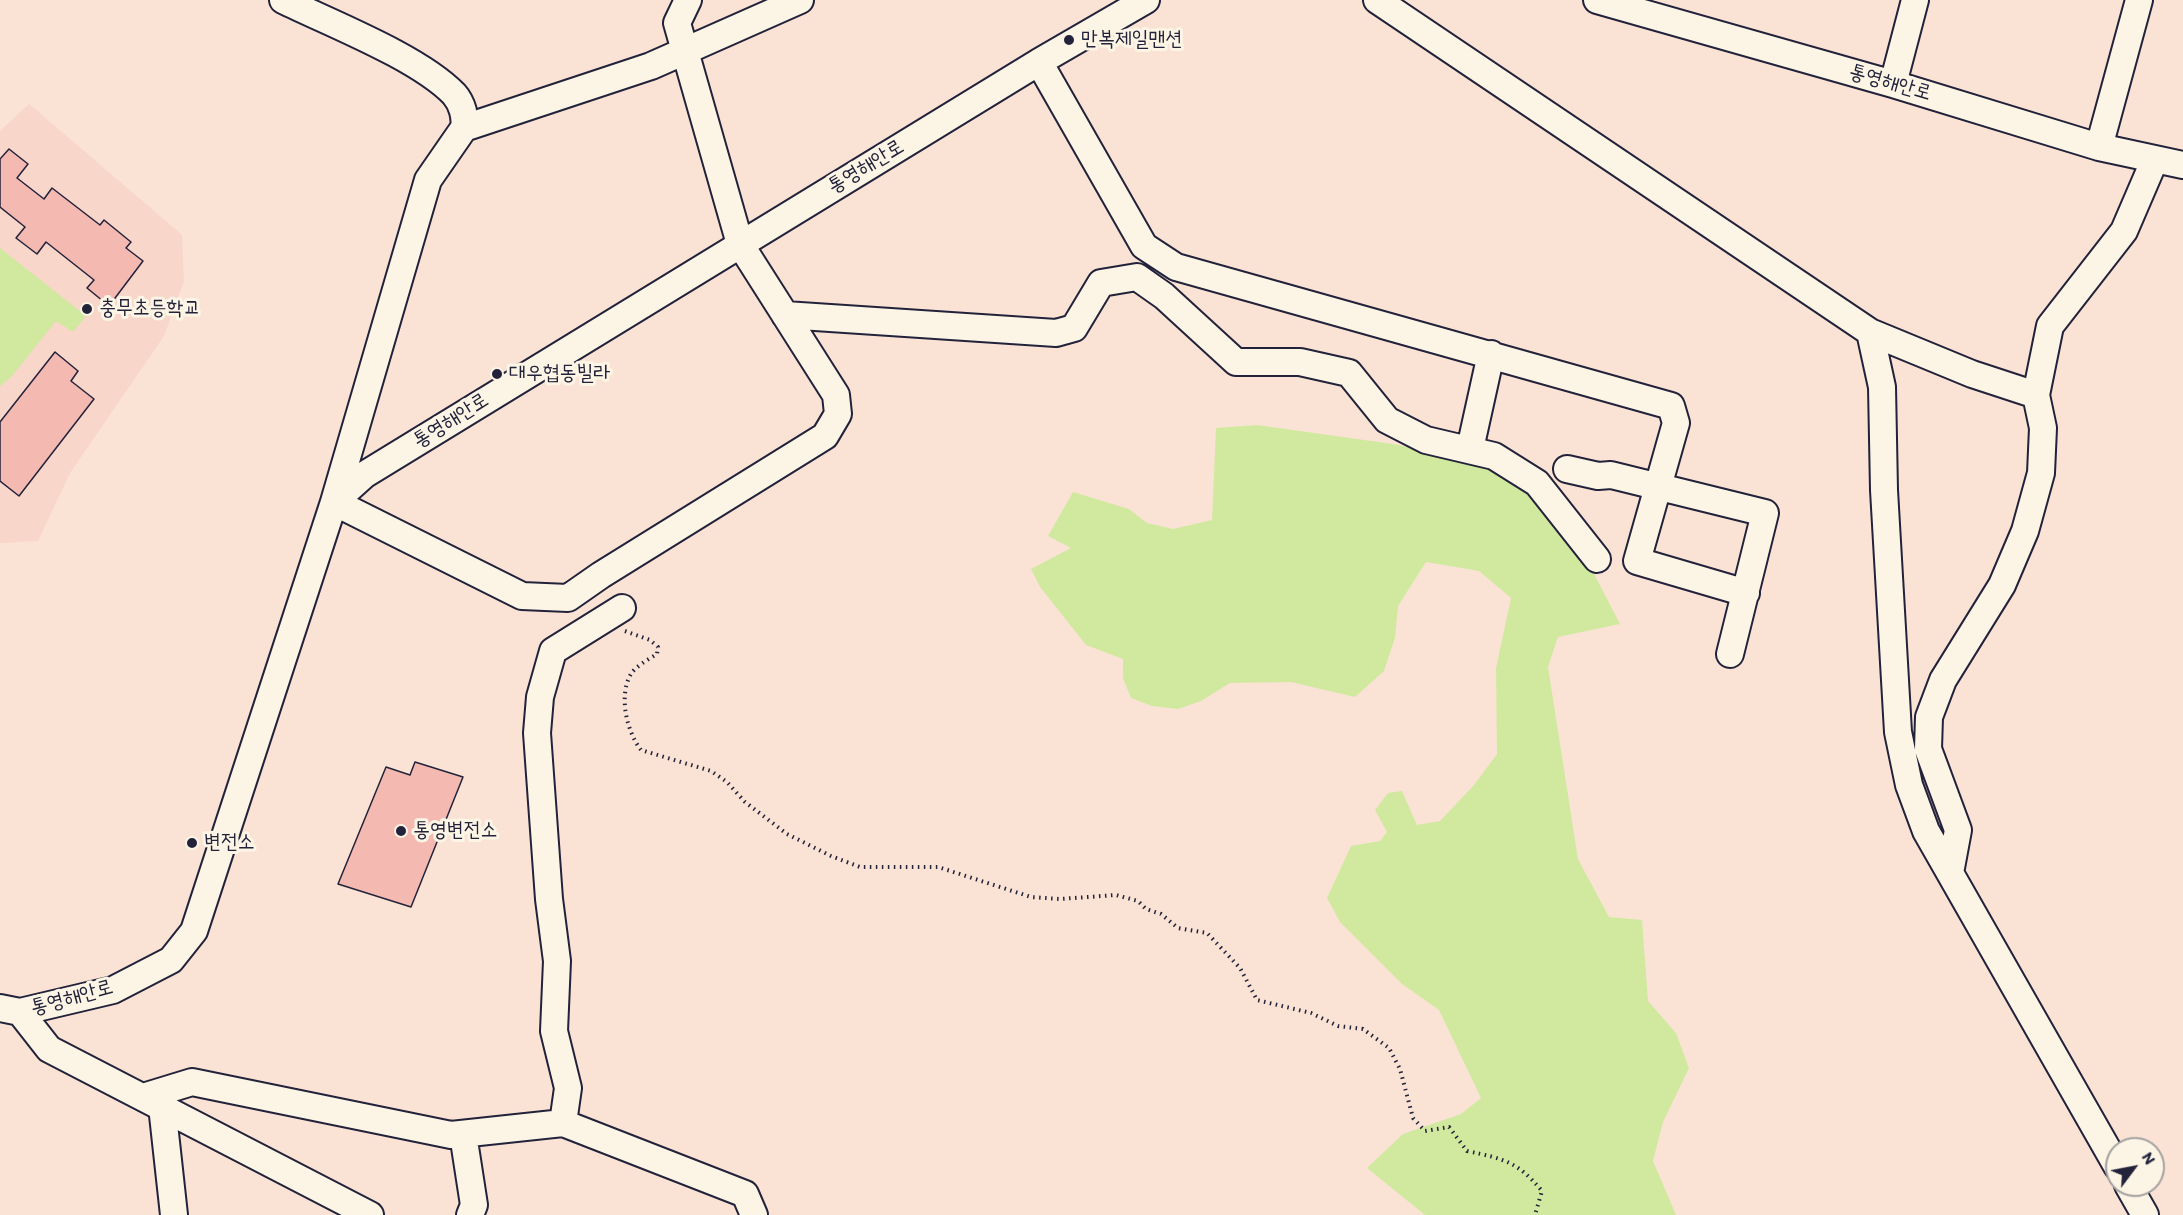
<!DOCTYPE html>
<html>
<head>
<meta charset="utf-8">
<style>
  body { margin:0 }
  #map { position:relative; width:2183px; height:1215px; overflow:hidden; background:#fae3d5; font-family:Itim,sans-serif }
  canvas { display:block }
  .north { position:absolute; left:2105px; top:1137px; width:60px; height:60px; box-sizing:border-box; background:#fcf5e5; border:2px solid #a5a1a1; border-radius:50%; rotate:58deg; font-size:16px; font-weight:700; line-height:24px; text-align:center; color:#22223b }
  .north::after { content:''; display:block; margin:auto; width:21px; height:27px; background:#22223b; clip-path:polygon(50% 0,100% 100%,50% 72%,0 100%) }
</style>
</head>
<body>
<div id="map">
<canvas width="2183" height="1215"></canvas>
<div class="north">N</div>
</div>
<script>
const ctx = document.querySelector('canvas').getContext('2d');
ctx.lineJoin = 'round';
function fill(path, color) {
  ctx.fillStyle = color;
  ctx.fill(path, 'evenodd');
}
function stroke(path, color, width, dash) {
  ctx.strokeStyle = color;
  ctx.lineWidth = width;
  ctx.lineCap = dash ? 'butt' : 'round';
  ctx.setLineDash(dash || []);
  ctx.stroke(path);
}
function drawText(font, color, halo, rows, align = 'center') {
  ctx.font = font + ' Itim,"Poor Story",sans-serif';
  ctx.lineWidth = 6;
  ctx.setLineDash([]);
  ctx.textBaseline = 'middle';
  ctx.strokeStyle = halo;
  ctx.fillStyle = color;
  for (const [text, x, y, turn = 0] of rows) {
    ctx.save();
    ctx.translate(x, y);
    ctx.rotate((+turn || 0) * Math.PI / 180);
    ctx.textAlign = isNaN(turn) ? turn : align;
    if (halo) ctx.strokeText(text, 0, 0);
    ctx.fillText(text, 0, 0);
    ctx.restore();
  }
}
const built = new Path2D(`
  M29 104 182 235 184 281 164 336 70 473 38 541 2 543H0V131Z`);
const green = new Path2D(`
  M0 248 86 316 73 332 56 321 12 376 0 386Z
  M1257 425 1393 444 1486 462 1559 506 1620 624 1558 637 1548 667 1578 859 1609 917 1642 920 1648 1001 1676 1033 1689 1068 1663 1122 1653 1161 1676 1215H1425L1367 1168 1403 1134 1461 1114 1481 1098 1439 1010 1402 984 1340 922 1327 898 1351 846 1380 841 1387 832 1375 810 1388 793 1402 791 1417 825 1440 821 1474 785 1497 754 1496 668 1511 598 1479 571 1426 562 1398 606 1395 638 1384 671 1355 697 1291 682 1230 683 1201 701 1178 709 1152 706 1131 698 1123 678V659L1086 645 1040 587 1031 569 1071 548 1048 536 1073 492 1129 509 1147 523 1173 529 1212 520 1216 428Z`);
const building = new Path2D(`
  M9 149 28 164 17 178 44 199 52 188 100 225 104 220 131 242 126 248 143 261 109 306 87 288 94 280 46 242 37 254 16 238 25 227 0 207V159Z
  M55 352 78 371 71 381 94 399 19 496 0 481V422Z
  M415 762 463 777 411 907 338 884 386 767 410 775Z`);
const path = new Path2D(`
  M625 631 650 640 658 647 657 654C649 659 636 666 631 674 618 696 627 732 641 750L711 771 727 782 745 802 787 834 831 856 860 867H938L1031 897 1060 899 1116 895 1138 901 1146 909 1161 914 1178 928 1207 933 1240 968 1257 1000 1311 1013 1338 1026 1363 1029 1389 1048 1400 1069 1413 1118 1425 1131 1449 1127 1467 1151C1504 1159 1517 1161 1542 1191L1535 1215`);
const minor = new Path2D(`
  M283 0C332 24 418 57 454 94 462 103 466 117 464 128L428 180 334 502 522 596 568 598 601 575 825 436 838 414 836 395 740 244 677 23 688 0
  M1377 0 1870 332 1882 387 1884 490 1898 732 1909 785 1926 831 2117 1166
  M1597 0 1893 84 2099 147 2183 165
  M1039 62 1144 246 1176 267 1671 406 1676 423 1637 561 1746 593
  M1893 84 1915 0
  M464 128 651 66 800 0
  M2099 147 2139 0
  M785 315 1056 333 1074 328 1101 283 1137 277 1164 296 1236 362H1300L1349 373 1387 420 1426 440 1494 456 1537 483 1597 559
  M1870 332 1972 374 2036 395
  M1470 449 1491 354
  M1567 469 1598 476 1611 475 1765 513 1730 654
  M1950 873 1958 830 1928 749 1929 717 1943 680 2002 585 2025 531 2041 473 2043 428 2036 395 2050 326 2124 231 2155 159
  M0 1008 20 1012 113 990 171 960 194 931 334 502 364 475 1039 62 1146 0
  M20 1012 49 1049 370 1215
  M143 1097 192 1082 451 1135 563 1123 745 1194 754 1215
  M162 1106 174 1215
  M563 1123 568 1088 554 1031 557 961 549 899 537 733 540 697 553 651 622 608
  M463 1134 474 1205 470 1215
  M2128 1185 2145 1215`);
const markers = [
  [1069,40,6,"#22223b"],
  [87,309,6,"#22223b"],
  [497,374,6,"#22223b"],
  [401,831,6,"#22223b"],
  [192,843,6,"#22223b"]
];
const poiNames = [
  ["만복제일맨션",1081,40],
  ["충무초등학교",99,309],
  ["대우협동빌라",509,374],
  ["통영변전소",413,831],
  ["변전소",204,843]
];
const streetNames = [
  ["통영해안로",1890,83,16],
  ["통영해안로",866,167,-31],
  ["통영해안로",451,421,-32],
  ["통영해안로",72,998,-15]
];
fill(built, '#f8d6ca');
fill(green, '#d1e99f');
fill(building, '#f4b9b1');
stroke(building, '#22223b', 1.5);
stroke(minor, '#22223b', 30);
stroke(path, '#22223b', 4, [1.5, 4.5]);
stroke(minor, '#fcf5e5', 26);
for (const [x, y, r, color] of markers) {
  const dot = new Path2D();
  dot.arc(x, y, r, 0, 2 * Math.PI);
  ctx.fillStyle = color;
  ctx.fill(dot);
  stroke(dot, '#fcf5e5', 2);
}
drawText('21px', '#22223b', '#fcf5e5', poiNames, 'left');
drawText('21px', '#22223b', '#fcf5e5', streetNames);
</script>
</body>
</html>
